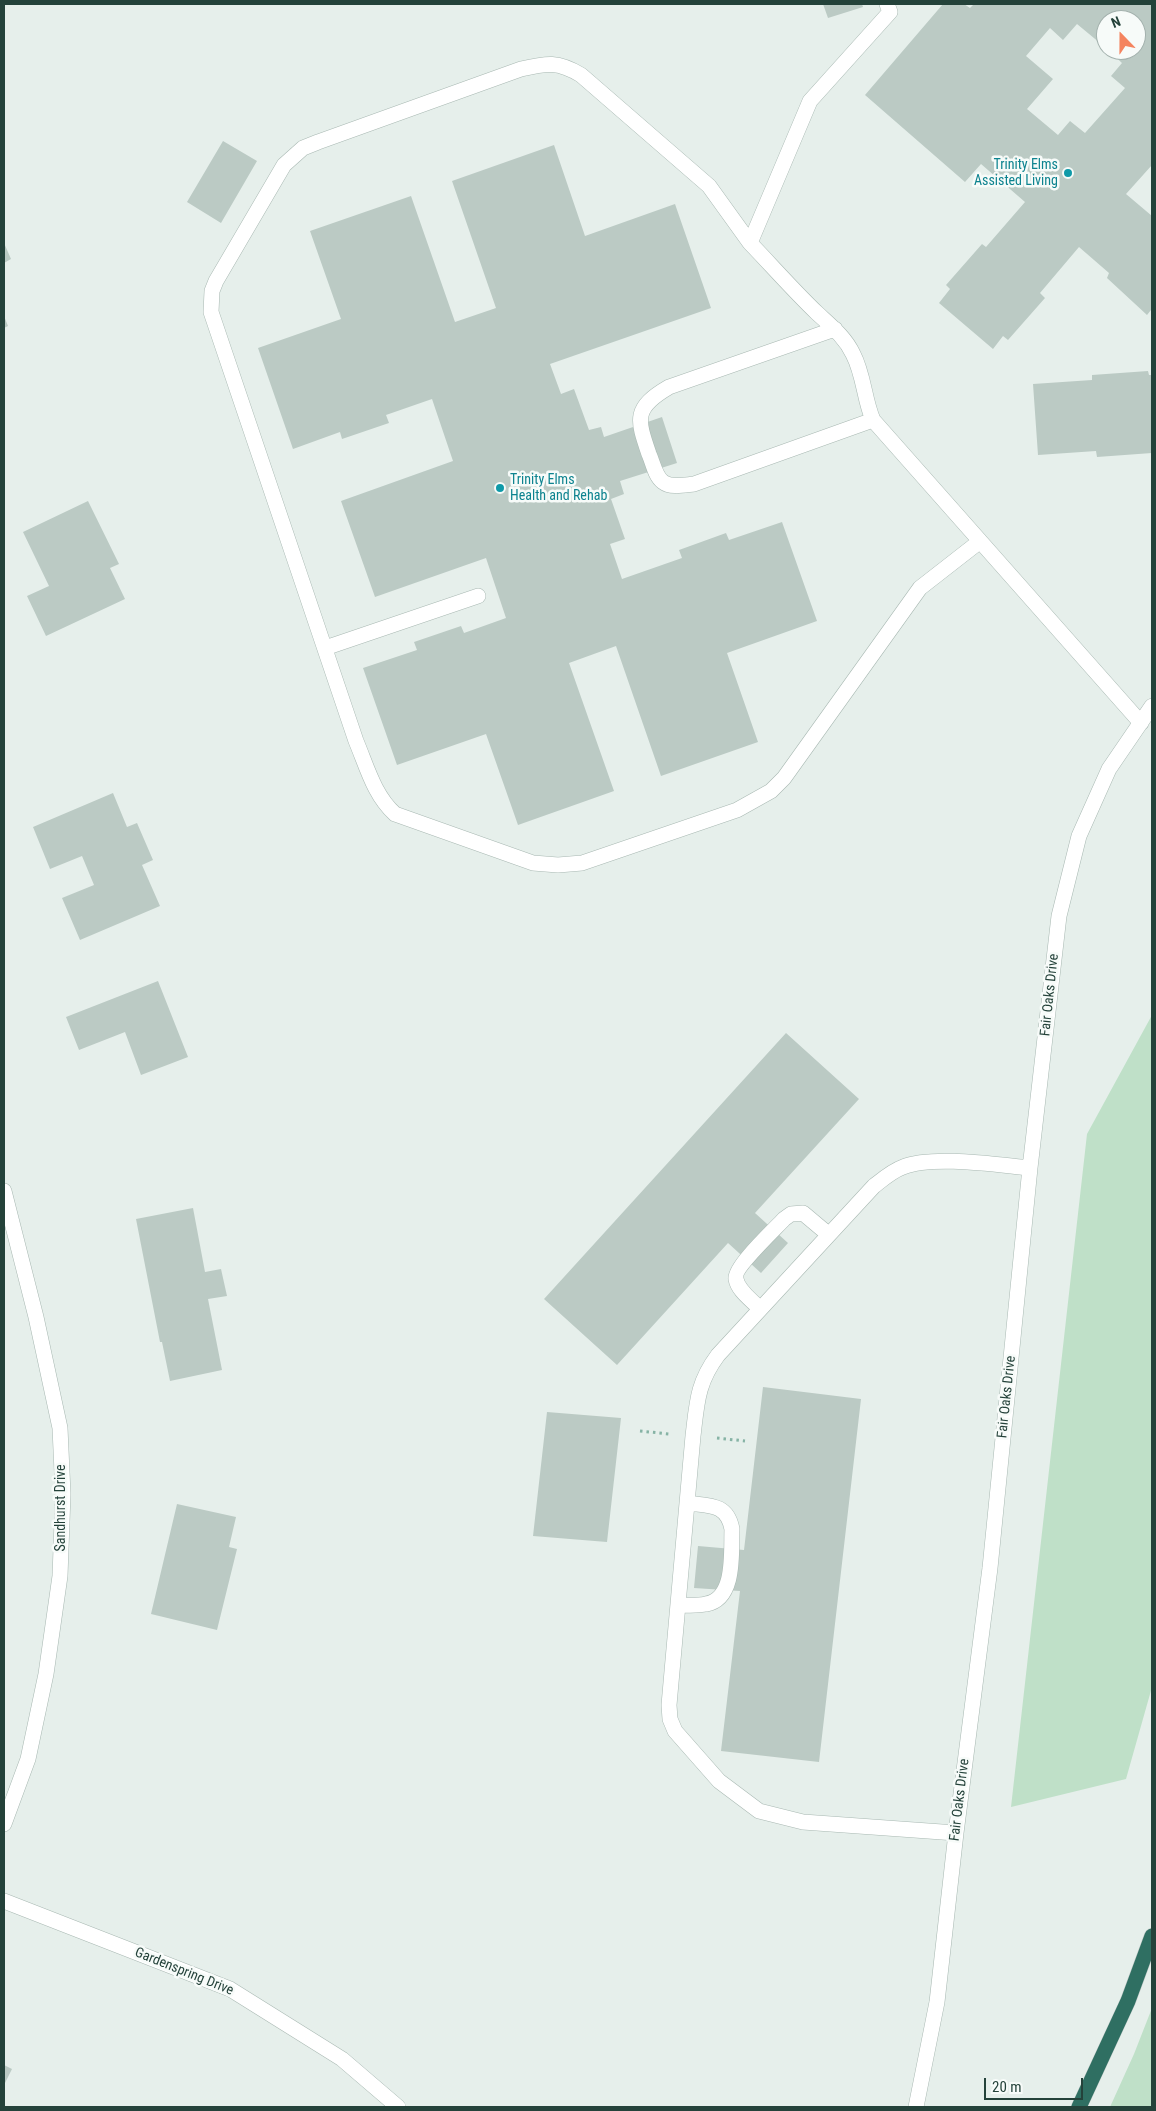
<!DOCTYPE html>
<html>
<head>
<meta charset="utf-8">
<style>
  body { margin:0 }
  #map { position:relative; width:1156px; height:2111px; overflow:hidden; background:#e6efeb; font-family:"Roboto Condensed",sans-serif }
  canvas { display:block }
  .frame { position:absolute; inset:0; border:5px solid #24423a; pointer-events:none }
  .north { position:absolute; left:1096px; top:10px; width:50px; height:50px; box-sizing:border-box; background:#f7fbf9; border:1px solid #a3b1ad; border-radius:50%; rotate:338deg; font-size:14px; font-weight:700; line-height:20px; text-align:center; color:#24423a }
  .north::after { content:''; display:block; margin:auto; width:18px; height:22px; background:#f4845f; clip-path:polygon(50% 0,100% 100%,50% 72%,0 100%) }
  .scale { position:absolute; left:984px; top:2078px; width:99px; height:22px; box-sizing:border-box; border:2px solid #24423a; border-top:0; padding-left:6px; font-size:15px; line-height:18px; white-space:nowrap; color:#24423a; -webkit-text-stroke:4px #f7fbf9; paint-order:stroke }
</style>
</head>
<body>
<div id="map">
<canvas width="1156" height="2111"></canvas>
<div class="frame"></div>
<div class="north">N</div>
<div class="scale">20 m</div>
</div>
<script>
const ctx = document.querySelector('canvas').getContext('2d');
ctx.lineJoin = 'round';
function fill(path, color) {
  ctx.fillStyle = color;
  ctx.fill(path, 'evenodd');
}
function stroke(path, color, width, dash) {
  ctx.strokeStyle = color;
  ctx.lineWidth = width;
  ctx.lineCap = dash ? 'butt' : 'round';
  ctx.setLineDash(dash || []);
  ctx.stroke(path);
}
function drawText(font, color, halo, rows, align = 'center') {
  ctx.font = font + ' "Roboto Condensed",sans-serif';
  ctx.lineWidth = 5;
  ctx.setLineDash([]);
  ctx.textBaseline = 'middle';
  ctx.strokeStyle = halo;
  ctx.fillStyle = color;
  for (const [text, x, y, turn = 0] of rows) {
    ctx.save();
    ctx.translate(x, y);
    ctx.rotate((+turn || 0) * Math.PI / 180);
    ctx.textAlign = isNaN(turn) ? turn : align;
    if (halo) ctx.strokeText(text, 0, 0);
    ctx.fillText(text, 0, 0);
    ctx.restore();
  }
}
const green = new Path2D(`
  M1152 1015V1687L1126 1779 1011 1807 1087 1134Z
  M1152 2008V2107H1110L1134 2054Z`);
const building = new Path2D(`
  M823 4H862L863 7 828 18Z
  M943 4H964L970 8 974 4H1152V165L1126 194 1152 216V311L1151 310 1147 315 1107 278 1109 273 1079 247 1040 293 1045 298 1008 340 1003 336 993 349 939 303 950 289 946 285 982 244 986 247 1025 202 981 164 965 182 865 95ZM1106 20H1136V50H1108L1122 63 1111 76 1125 88 1085 133 1070 121 1058 135 1027 109 1053 79 1026 56 1050 28 1063 40 1077 24 1106 48Z
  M223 141 257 161 221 223 187 202Z
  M554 145 585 236 675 204 711 308 550 364 561 394 574 389 589 430 601 427 604 437 662 417 677 463 620 481 624 494 611 499 625 539 610 544 622 579 682 558 679 550 726 533 729 540 782 522 817 621 727 653 758 742 661 776 616 646 569 663 614 791 518 825 486 734 397 765 363 668 417 650 414 642 461 626 464 633 506 618 486 558 375 597 341 501 453 461 432 399 386 415 389 423 342 439 340 432 293 449 258 348 341 319 310 231 411 196 455 322 496 308 452 181Z
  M4 243 11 259 4 263Z
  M4 316 8 326 4 328Z
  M1148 371 1149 375H1152V453L1097 457 1096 451 1038 455 1033 384 1092 380V375Z
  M88 501 119 564 110 568 125 599 46 636 27 596 49 586 23 532Z
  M113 793 127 827 137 823 153 860 142 865 160 906 80 940 62 898 94 885 82 856 50 869 33 827Z
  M158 981 188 1057 141 1075 125 1032 79 1050 66 1017Z
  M786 1033 859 1099 755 1213 788 1243 761 1273 728 1243 617 1365 544 1299Z
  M193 1208 205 1272 221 1269 227 1296 208 1299 222 1370 170 1381 162 1342H160L136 1219Z
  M763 1387 861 1399 819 1762 721 1751 740 1591 694 1588 698 1546 744 1550Z
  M547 1412 621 1418 607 1542 533 1536Z
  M177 1504 236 1517 229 1547 237 1549 217 1630 151 1614Z
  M4 2065 12 2069 4 2085Z`);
const path = new Path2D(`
  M640 1431 669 1434
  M717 1438 745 1441`);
const minor = new Path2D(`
  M887 4 890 12 810 101 750 243C773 267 794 291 817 313 831 326 845 337 853 354 864 375 864 399 873 420L1141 723
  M750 243 709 186 581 75C558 61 547 63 521 69L318 142 303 148 284 165 216 281 212 291 211 312 356 741C367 767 374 795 395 814L533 863 558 865 582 863 737 810 771 791 784 778 920 588 979 542
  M835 329 669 387C633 408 637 419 649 454 653 463 655 476 663 482 671 488 684 485 694 484L873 420
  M325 648 478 596
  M4 1191 36 1317 60 1428 63 1494 60 1576 46 1674 28 1759 4 1824
  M760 1309C752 1300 738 1291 736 1279 733 1268 775 1229 784 1219L791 1214 803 1213 828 1234
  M678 1605C687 1605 697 1606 706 1604 736 1599 731 1552 732 1529 727 1503 709 1506 687 1503
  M956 1833 803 1822 759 1811 719 1781 675 1731 670 1719 669 1705 693 1436C697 1403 697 1383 718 1355L874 1186C883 1179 892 1171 903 1167 933 1155 997 1165 1030 1168
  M4 1901 230 1989 342 2059 398 2107
  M916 2107 937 2002 956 1833 990 1568 1030 1168 1059 916 1079 836 1109 769 1152 706`);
const highway = new Path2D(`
  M1079 2107 1128 2001 1152 1936`);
const markers = [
  [1068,173,5,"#0f9aa8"],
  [500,488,5,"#0f9aa8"]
];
const cultureNames = [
  ["Trinity Elms",1058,165],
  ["Assisted Living",1058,181],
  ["Trinity Elms",510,480,"left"],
  ["Health and Rehab",510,496,"left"]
];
const streetNames = [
  ["Fair Oaks Drive",1050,995,-84],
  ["Fair Oaks Drive",1007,1397,-84],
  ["Sandhurst Drive",61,1508,-90],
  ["Fair Oaks Drive",960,1800,-83],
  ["Gardenspring Drive",184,1972,22]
];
fill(green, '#bfe0c8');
fill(building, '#bbcac4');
stroke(minor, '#a8b8b2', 16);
stroke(highway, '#c2cac8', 16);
stroke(path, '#86b3a5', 3, [2.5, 4]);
stroke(minor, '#fff', 15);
stroke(highway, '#2f6f62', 15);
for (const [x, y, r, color] of markers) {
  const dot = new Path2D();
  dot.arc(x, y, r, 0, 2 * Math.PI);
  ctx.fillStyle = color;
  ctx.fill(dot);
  stroke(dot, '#f7fbf9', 2);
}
drawText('14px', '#0d838f', '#f7fbf9', cultureNames, 'right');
drawText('14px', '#24423a', '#f7fbf9', streetNames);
</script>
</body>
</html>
